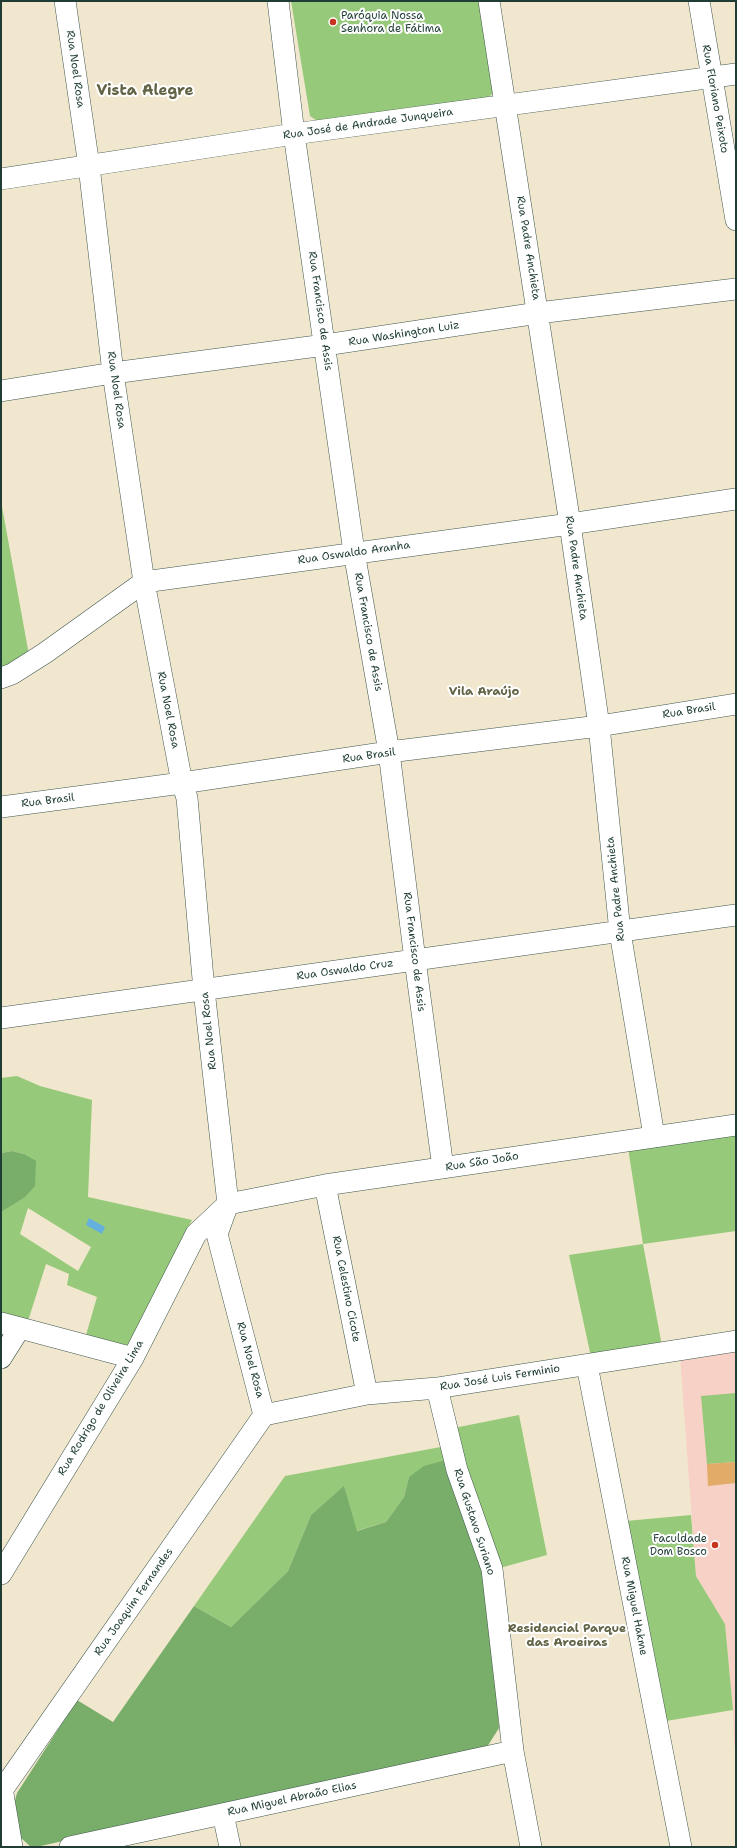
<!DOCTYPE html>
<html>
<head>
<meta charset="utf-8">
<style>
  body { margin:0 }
  #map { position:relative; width:737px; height:1848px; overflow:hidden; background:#f1e7ce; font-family:"Shantell Sans",sans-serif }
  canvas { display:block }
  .frame { position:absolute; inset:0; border:2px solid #1f3d34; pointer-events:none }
</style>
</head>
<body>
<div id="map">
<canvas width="737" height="1848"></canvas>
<div class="frame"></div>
</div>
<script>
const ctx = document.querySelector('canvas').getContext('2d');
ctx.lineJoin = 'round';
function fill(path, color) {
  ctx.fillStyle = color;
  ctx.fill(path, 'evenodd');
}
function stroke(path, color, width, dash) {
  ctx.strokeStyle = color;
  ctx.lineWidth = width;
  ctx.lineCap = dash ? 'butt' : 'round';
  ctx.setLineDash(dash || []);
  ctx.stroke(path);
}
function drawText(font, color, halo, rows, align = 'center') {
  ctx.font = font + ' "Shantell Sans",sans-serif';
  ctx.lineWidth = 4;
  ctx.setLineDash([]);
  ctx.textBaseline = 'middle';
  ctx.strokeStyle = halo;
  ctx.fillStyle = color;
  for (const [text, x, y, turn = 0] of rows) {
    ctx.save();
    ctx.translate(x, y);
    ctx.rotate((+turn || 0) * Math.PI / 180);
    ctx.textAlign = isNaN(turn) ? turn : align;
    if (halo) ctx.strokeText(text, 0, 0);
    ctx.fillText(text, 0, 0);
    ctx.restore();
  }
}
const built = new Path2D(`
  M736 1348V1746L734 1745 733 1710 725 1624 696 1576 680 1356Z`);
const green = new Path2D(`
  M291 1H480L495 91 487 99 320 123 310 116Z
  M1 501 29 655 1 670Z
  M17 1076 40 1086 92 1100 88 1197 192 1220 145 1314 134 1341 127 1345 86 1335 97 1297 67 1285 69 1274 46 1264 28 1321 1 1314V1212L11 1205 24 1154 12 1151 1 1153V1078ZM28 1208 91 1247 78 1271 20 1234Z
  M736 1134V1231L643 1244 662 1346 591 1357 569 1255 643 1244 628 1148Z
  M736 1393V1462L707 1464 701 1396Z
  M519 1415 547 1555 496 1569 454 1428Z
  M446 1446 450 1459 409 1477 404 1497 386 1522 356 1531 344 1487 311 1515 288 1571 231 1627 194 1606 285 1476Z
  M691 1515 696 1576 725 1624 733 1710 666 1721 626 1521Z`);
const forest = new Path2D(`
  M12 1151 24 1154 36 1161 35 1186 25 1197 1 1212V1153Z
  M450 1459 488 1571 499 1728 487 1747 36 1847H31L21 1838 14 1804 17 1793 77 1700 113 1722 194 1606 231 1627 288 1571 311 1515 344 1486 357 1531 386 1522 404 1497 409 1477 424 1466Z`);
const water = new Path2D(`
  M89 1218 105 1227 102 1234 86 1225Z`);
const building = new Path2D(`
  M736 1462V1483L708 1486 707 1464Z`);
const minor = new Path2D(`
  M65 1 89 166 113 373 144 582 182 783 187 798 204 990 228 1204 217 1234 264 1415
  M278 1 294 134 354 552 389 752 415 960 443 1168
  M489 1 570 524 599 726 620 932 654 1136
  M699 1 736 220
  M1 179 294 134 736 74
  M1 391 113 373 325 345 538 313 736 289
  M1 678 12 674 45 653 144 582 570 524 736 499
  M1 807 182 783 389 752 599 726 736 704
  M1 1018 736 915
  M325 1185 367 1394
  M1 1323 133 1358
  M1 1358 20 1328
  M587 1365 681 1847
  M437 1388 457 1470 492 1569 513 1751 531 1847
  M264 1415 367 1394 437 1388 736 1341
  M1 1574 133 1358 196 1234 228 1204 325 1185 736 1125
  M1 1782 12 1847
  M3 1789 264 1415
  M223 1814 230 1847
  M70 1847 513 1751`);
const markers = [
  [333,22,4,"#c8321e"],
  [715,1545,4,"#c8321e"]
];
const poiNames = [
  ["Paróquia Nossa",341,16],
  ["Senhora de Fátima",341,29],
  ["Faculdade",707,1539,"right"],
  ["Dom Bosco",707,1552,"right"]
];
const streetNames = [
  ["Rua Noel Rosa",75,69,82],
  ["Rua Floriano Peixoto",715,99,80],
  ["Rua José de Andrade Junqueira",368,124,-8],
  ["Rua Padre Anchieta",528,248,81],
  ["Rua Francisco de Assis",320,311,82],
  ["Rua Washington Luiz",404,334,-9],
  ["Rua Noel Rosa",116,390,82],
  ["Rua Oswaldo Aranha",354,553,-8],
  ["Rua Padre Anchieta",576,568,82],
  ["Rua Francisco de Assis",368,632,80],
  ["Rua Noel Rosa",168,710,79],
  ["Rua Brasil",689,711,-9],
  ["Rua Brasil",369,756,-8],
  ["Rua Brasil",48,801,-7],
  ["Rua Padre Anchieta",616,889,-96],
  ["Rua Francisco de Assis",414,952,83],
  ["Rua Oswaldo Cruz",345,970,-8],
  ["Rua Noel Rosa",209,1031,-96],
  ["Rua São João",482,1162,-9],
  ["Rua Celestino Cicote",346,1289,79],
  ["Rua Noel Rosa",250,1360,75],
  ["Rua José Luis Ferminio",500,1378,-9],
  ["Rua Rodrigo de Oliveira Lima",101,1408,-59],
  ["Rua Gustavo Suriano",474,1522,72],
  ["Rua Joaquim Fernandes",134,1602,-55],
  ["Rua Miguel Hakme",634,1606,79],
  ["Rua Miguel Abraão Elias",292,1799,-12]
];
const neighbourhoodNames = [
  ["Vila Araújo",484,692],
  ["Residencial Parque",567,1629],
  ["das Aroeiras",567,1643]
];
const districtNames = [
  ["Vista Alegre",145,91]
];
fill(built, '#f7d1c6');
fill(green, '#97c97a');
fill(forest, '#79ad6a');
fill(water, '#66b0de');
fill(building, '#e2ab68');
stroke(minor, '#3e564b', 22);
stroke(minor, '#fff', 21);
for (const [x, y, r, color] of markers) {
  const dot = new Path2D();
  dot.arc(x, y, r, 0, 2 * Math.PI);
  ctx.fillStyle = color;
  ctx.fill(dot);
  stroke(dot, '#fff', 1.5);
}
drawText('11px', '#1f3d34', '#fff', poiNames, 'left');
drawText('11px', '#1f3d34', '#fff', streetNames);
drawText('bold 12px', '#636446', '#fff', neighbourhoodNames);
drawText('bold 15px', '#636446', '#fff', districtNames);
</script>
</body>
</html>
